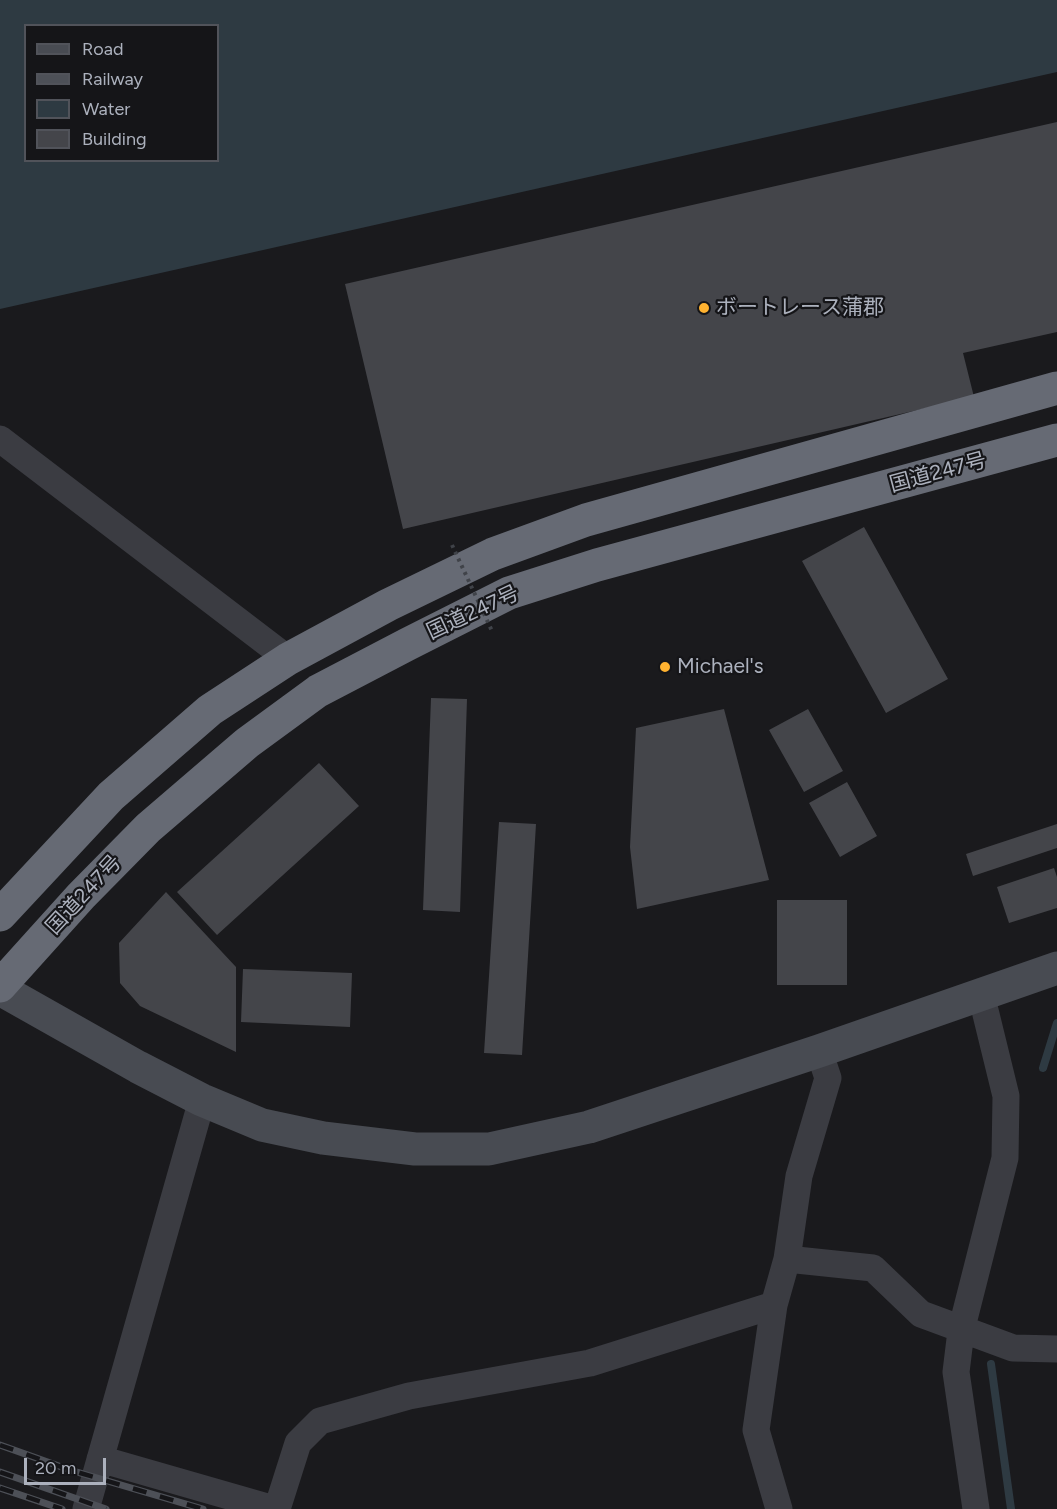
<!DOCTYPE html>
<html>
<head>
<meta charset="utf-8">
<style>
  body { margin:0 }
  #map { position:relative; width:1057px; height:1509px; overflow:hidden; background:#1a1a1d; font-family:Figtree,sans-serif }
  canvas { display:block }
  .legend { position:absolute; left:24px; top:24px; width:195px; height:138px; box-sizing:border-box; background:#151518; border:2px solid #51535a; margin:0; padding:8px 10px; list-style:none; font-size:18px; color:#acb1bd }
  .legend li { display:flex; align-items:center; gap:12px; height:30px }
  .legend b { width:30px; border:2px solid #51535a }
  .scale { position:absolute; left:24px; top:1458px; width:82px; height:27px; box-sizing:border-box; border:3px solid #acb1bd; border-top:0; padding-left:8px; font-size:18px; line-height:21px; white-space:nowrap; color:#acb1bd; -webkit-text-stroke:4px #151518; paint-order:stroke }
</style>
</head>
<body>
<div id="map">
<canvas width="1057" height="1509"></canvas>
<ul class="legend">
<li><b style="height:8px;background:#484b52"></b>Road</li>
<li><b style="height:8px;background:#4d5057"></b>Railway</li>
<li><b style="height:16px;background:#2e3a42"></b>Water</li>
<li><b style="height:16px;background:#44454a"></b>Building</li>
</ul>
<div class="scale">20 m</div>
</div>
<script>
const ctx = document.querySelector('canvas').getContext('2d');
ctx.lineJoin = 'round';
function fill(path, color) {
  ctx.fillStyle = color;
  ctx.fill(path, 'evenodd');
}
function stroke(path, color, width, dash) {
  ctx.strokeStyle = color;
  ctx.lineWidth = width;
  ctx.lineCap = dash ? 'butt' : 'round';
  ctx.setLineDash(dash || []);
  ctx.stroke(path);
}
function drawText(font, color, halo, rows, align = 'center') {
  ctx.font = font + ' Figtree,"Noto Sans JP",sans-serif';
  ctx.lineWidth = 4.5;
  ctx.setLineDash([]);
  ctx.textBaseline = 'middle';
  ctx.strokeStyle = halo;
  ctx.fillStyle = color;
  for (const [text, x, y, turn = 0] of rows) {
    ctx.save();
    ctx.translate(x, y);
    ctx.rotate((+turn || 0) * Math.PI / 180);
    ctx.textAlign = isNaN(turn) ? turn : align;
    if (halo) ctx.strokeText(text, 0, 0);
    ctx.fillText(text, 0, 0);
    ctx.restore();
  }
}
const water = new Path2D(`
  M0 0H1057V72L0 309ZM26 26H218V160H26Z`);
const stream = new Path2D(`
  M1043 1068 1057 1023
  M991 1364 1011 1509`);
const building = new Path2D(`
  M1057 122V332L963 353 974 397 403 529 345 284Z
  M864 527 948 679 886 713 802 561Z
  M431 698 467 699 460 912 423 910Z
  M724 709 769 880 637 909 630 847 636 728Z
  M808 709 843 771 804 792 769 730Z
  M319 763 359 806 217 935 177 892Z
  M847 782 877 836 840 857 809 803Z
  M499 822 536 824 522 1055 484 1053Z
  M1057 824V848L973 876 966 854Z
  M1054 868 1057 877V908L1009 923 997 887Z
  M166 892 236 967V1052L140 1006 120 983 119 943Z
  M777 900H847V985H777Z
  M243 969 352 973 350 1027 241 1022Z`);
const street = new Path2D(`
  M0 439 288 659
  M787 1259 873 1268 921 1314 1013 1348 1057 1349
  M100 1459 274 1509
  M86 1509 202 1100
  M277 1509 298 1443 320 1421 409 1396 590 1363 774 1305
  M779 1509 756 1430 774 1305 787 1259 799 1176 828 1078 819 1051
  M976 1509 956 1372 961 1331 1005 1158 1006 1096 981 994`);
const secondary = new Path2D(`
  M0 989 138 1067 202 1100 262 1125 323 1138 415 1149H489L589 1127 819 1051 1057 968`);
const highway = new Path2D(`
  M0 915 111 796 210 710 288 659 388 605 493 554 586 520 1057 388
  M0 986 81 896 148 828 247 743 318 691 408 644 509 593 597 565 1057 440`);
const rail = new Path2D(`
  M0 1445 70 1470 203 1509
  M0 1472 106 1509
  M0 1488 62 1509`);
const pathBridge = new Path2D(`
  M452 545 492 631`);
const markers = [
  [704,308,6,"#ffb230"],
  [665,667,6,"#ffb230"]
];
const poiNames = [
  ["ボートレース蒲郡",716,308],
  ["Michael's",677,667]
];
const streetNames = [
  ["国道247号",938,473,-15],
  ["国道247号",473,613,-25],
  ["国道247号",84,895,-47]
];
fill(water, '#2e3a42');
stroke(stream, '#2e3a42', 8);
fill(building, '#44454a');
stroke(street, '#3b3c42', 27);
stroke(secondary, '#484b52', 33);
stroke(highway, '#666a74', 33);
stroke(rail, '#4d5057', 7);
stroke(rail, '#151518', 4.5, [14]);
stroke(pathBridge, '#404349', 4, [3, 4.5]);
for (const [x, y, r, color] of markers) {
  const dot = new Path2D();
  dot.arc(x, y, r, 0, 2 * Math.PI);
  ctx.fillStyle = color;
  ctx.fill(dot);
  stroke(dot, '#151518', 2);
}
drawText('21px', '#acb1bd', '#151518', poiNames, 'left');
drawText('21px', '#acb1bd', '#151518', streetNames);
</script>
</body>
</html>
